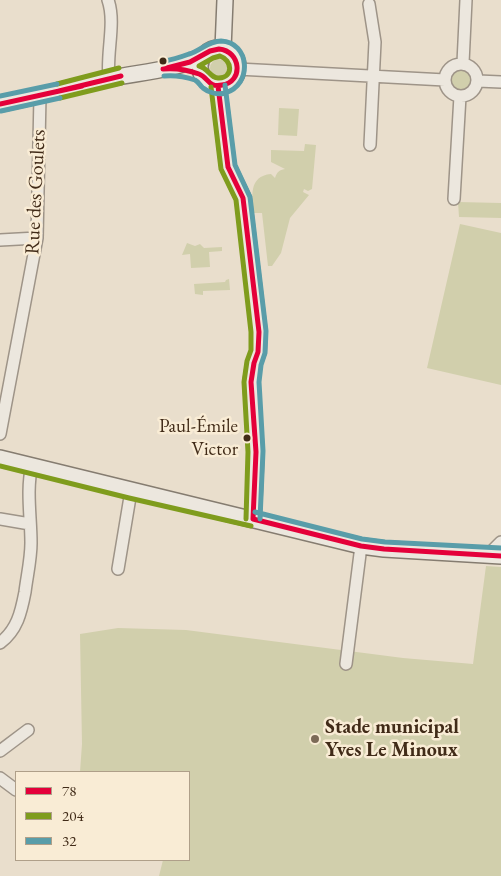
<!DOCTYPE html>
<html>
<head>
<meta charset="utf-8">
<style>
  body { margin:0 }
  #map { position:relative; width:501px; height:876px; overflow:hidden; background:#e9decc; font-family:"EB Garamond",serif }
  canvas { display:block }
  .legend { position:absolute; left:15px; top:771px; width:175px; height:90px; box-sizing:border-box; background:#f9ecd5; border:1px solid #af9f89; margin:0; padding:6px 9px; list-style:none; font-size:15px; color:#412b18 }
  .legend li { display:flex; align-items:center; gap:10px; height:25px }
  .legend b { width:25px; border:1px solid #af9f89 }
</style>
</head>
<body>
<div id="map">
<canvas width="501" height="876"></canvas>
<ul class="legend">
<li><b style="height:6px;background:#e4003a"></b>78</li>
<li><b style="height:6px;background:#7f9c1d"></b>204</li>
<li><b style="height:6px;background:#599da9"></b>32</li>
</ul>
</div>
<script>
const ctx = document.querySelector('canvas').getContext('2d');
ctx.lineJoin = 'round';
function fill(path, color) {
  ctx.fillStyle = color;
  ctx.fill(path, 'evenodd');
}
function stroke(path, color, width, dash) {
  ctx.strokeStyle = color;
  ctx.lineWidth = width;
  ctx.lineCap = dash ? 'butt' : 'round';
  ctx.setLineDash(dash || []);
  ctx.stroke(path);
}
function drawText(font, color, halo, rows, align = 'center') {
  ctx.font = font + ' "EB Garamond",serif';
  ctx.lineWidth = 5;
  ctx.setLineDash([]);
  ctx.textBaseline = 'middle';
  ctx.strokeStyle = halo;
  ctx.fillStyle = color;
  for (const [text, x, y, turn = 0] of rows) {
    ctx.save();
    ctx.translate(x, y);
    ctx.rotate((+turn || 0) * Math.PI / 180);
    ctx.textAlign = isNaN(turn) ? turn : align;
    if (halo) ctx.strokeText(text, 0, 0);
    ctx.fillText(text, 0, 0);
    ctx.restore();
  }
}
const green = new Path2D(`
  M210 68a9 9 0 1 1 18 0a9 9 0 1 1-18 0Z
  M450 80a12 12 0 1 1 24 0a12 12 0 1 1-24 0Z
  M279 108 299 109 297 136 278 135Z
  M305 144 316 145 312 189 308 191 304 189 303 192 309 195 290 218 281 253 272 266H268L262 213H254C252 198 248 176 271 174L275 178C277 172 279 170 285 169L271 162V150L304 151Z
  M458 202 501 203V218L459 217Z
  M460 224 501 233V385L427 368Z
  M187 243 195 246 200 244 204 248 222 247V251L209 252 210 267 191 268 190 254 182 255Z
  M229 279 230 290 203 291V295L195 294 194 284 225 282 226 280Z
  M486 566 501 567V876H159L163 860H189V772H80L82 744 80 634 118 628 186 630 403 658 473 664Z`);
const street = new Path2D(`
  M108 0C116 23 106 53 109 78
  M369 4 375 42 370 145
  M463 63 466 0
  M445 80a16 16 0 1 1 32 0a16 16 0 1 1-32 0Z
  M238 69 445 80
  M478 81 501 82
  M454 199 460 96
  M0 240 37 238
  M0 434 37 238 40 96
  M0 519 30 524
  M488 555 501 542
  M118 569 131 491
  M0 643C17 630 21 613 25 592 27 576 31 559 31 543 31 517 26 490 32 465
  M346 664 361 546
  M0 751 28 730
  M0 778 16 790`);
const secondary = new Path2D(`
  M200 67a19 19 0 1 1 38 0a19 19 0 1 1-38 0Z
  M223 49 225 0
  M218 86 228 167 243 198 259 332 258 352 254 363 251 382 256 452 253 519
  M0 104C38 97 74 86 112 78 141 72 178 70 204 55
  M0 458 361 546 384 549 501 556`);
const bus1 = new Path2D(`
  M219 49C241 51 244 82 222 85 208 88 208 77 199 74 188 70 174 68 163 69L190 62 210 51Z
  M218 86 228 167 243 198 259 332 258 352 254 363 251 382 256 452 253 519
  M59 91 121 76
  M59 91 121 76
  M0 104 82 86
  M253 519 361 546 384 549 501 556`);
const bus2 = new Path2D(`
  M220 56C232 60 234 77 219 78 211 79 208 68 199 66L213 58Z
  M57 84 119 68
  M211 87 221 169 236 200 251 332V350L247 361 244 382 248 452 246 519
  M60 98 122 83
  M0 466 129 498 251 526`);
const bus3 = new Path2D(`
  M163 61C171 60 181 57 189 54 200 51 208 41 221 41 250 42 253 85 225 93 218 95 209 93 203 88 200 86 199 82 195 80 186 77 174 75 164 76
  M225 85 235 165 250 197 266 331 265 353 261 365 259 382 263 451 260 519
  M0 96 57 84
  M1 111 60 98
  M255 512 362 539 385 542 501 548`);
const markers = [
  [163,61,4.5,"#412b18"],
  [247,438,4.5,"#412b18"],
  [315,739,5,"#7c6a57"]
];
const busNames = [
  ["Paul-Émile",238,427],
  ["Victor",238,450]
];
const streetNames = [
  ["Rue des Goulets",36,192,-87]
];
const poiNames = [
  ["Stade municipal",325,728],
  ["Yves Le Minoux",325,751]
];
fill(green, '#d1cfac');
stroke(street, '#9e9488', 14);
stroke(secondary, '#857c70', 18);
stroke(street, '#ece7de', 11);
stroke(secondary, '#ece7de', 15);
stroke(bus1, '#e4003a', 5);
stroke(bus2, '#7f9c1d', 5);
stroke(bus3, '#599da9', 5);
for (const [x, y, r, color] of markers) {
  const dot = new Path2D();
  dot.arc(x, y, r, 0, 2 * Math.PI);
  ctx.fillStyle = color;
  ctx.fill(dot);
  stroke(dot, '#f9ecd5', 2);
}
drawText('19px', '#412b18', '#f9ecd5', busNames, 'right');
drawText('20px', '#412b18', '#f9ecd5', streetNames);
drawText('bold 20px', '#412b18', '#f9ecd5', poiNames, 'left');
</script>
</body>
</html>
